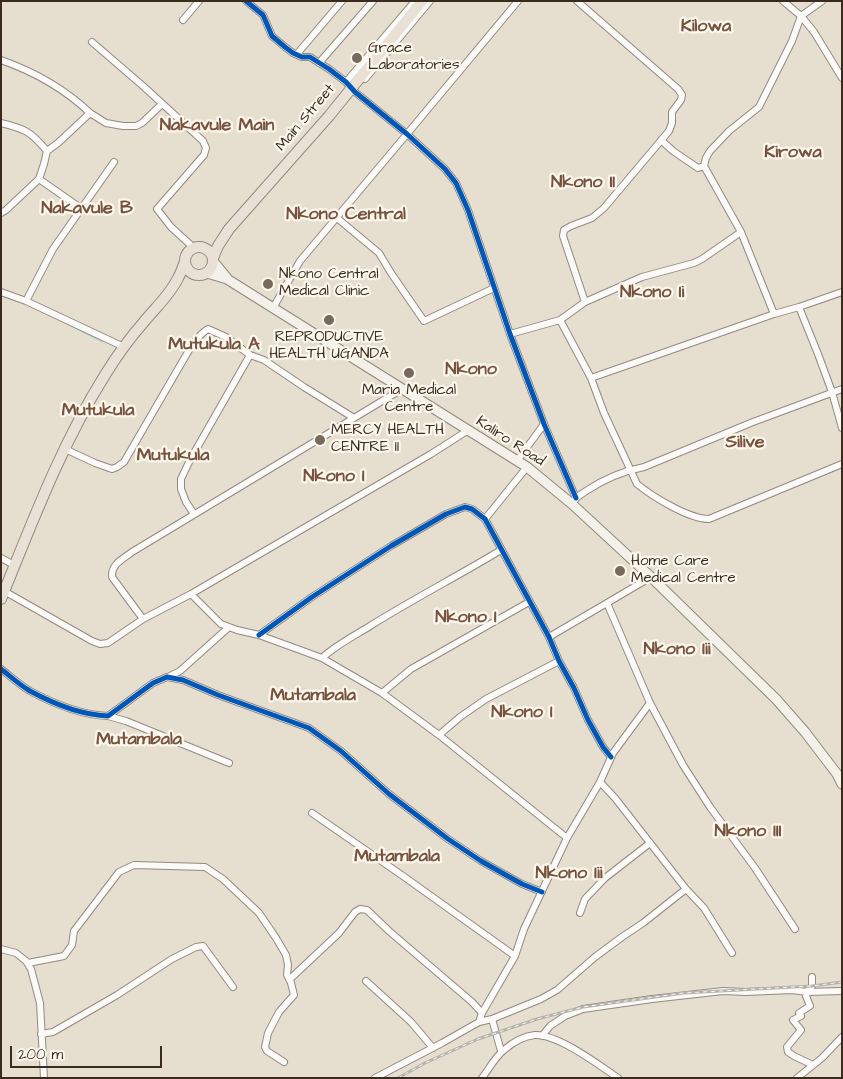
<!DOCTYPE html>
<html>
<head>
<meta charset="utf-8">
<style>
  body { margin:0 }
  #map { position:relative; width:843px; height:1079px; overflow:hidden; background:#e6dece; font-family:"Architects Daughter",sans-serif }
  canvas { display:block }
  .frame { position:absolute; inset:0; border:2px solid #3b2a1e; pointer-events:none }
  .scale { position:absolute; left:10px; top:1046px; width:152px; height:22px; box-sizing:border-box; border:2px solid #3b2a1e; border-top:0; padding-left:6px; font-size:15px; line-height:18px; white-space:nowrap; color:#3b2a1e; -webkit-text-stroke:4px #fbf7ec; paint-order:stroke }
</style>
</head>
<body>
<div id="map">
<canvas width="843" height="1079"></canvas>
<div class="frame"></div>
<div class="scale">200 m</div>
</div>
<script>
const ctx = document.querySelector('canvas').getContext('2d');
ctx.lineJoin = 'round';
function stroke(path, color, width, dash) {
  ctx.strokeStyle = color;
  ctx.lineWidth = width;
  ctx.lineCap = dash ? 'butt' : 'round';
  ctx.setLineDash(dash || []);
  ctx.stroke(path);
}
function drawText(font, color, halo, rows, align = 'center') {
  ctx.font = font + ' "Architects Daughter",sans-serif';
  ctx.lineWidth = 4.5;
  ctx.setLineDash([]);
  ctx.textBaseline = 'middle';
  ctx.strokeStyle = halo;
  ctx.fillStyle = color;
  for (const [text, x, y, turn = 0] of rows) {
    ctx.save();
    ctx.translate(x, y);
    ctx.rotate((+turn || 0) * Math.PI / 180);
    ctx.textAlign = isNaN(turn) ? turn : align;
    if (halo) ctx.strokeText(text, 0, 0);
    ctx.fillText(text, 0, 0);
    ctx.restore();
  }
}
const stream = new Path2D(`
  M53 317 103 342`);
const street = new Path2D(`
  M246 1 263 15 272 36 285 47 293 53 302 57H310L329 69 346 82 355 92 407 134 445 169 456 183 468 210 510 334 544 424 576 498
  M577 1 678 89 682 95 681 100 672 112V123L669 131 604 208 592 218 571 226 564 230 563 236 585 302
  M783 1 801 16 814 32 842 78
  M183 20 199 1
  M92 42 143 86 203 141 206 148 204 155 157 209 171 227 194 248
  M297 54 342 1
  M1 60C35 72 64 88 90 113
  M319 63 373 1
  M365 79 430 1
  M346 82 415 1
  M1 123C26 129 31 132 47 151L44 164 39 179 6 210 1 213
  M661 140 673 151 698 168 704 166
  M47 151 58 143 90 113 106 123 123 126H136L142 123 162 104
  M39 179 82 209
  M337 218 379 253 391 273 424 321 494 288
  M1 292 26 301 124 347
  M26 301 53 249 114 162
  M799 307 842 292
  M273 308 300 261 407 134 518 1
  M774 314 741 232 704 166 706 158 710 151 729 131 759 107 792 41 801 16 822 1
  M560 320 591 378 604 413 637 484C653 497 689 519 709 519L842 464
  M510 334 560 320 585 302 642 277 694 263 702 259 741 232
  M591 378 774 314 799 307 818 354 832 392 842 428
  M65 449 95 463 112 469 117 467 124 462 192 345C197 339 201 333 208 329L226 337 250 355
  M517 461 544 424
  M574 501C577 496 582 494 586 491 604 479 623 471 644 467L753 422 842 389
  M194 514 186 502 181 489V479L190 460 250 355 264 360 304 387 354 418
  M485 519 527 467
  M1 558 14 565
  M651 577 607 603 650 703 683 765 710 807 755 868 795 929
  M4 591 92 641 100 644 108 643 143 619 191 594 431 454 467 431
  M191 594 221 624 237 630 259 635 322 658 382 693 439 735 567 838
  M143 619 112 577C111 564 123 559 132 552L402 389
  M259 635 312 597 391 546 446 514 465 507 472 509 485 519 549 637 559 661 574 688 588 720 603 747 611 757
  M549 637 607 603
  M322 658C336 645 354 636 370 626 413 599 458 576 501 550
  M1 669C10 676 20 685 30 691 54 704 81 715 108 716L153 683 167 677 183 680 218 695 309 728 341 751 389 794 448 839 481 861 522 884 542 892
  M168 677 180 671 229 627
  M382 693 411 669 529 602
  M108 716 126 721 229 763
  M439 735 460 717 486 699 559 661
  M600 782 615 798 686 889 704 908 732 953
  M312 813 403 876 515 956
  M580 913 585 899 605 878 650 843
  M1 949 16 953 26 961 31 969 40 1003 44 1078
  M28 963 64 956 72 945 74 931 119 872 134 865 205 867 223 879 259 913 276 938 286 955 288 965 287 975 290 981
  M812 977V986L807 992 806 996 810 1006 799 1013 801 1016 793 1020 801 1030 787 1047 788 1052 794 1056 813 1065
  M366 981 411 1022 433 1048
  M492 1019 501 1051
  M479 1022 482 1013 515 956 524 929 567 838 600 782 613 753 650 703
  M41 1034 53 1032 117 995 172 959 196 947 203 946 233 987
  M542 1036 550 1026 565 1016 583 1009 652 999 723 991 746 992 792 990 807 992 842 991
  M284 1062 267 1051 265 1047 268 1033 279 1012 294 995 290 979 339 933 355 912 360 909 367 910 389 931 472 1002 482 1013
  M375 1078 442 1043 479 1022 492 1019 541 999 557 990 595 957 622 937 643 923 686 889
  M482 1078C489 1069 495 1057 504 1050 512 1043 524 1036 535 1035 558 1034 599 1065 618 1078
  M797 1078 822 1058 842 1037`);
const secondary = new Path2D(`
  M213 261 227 278
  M207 273 227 279 527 467 572 504 651 577 776 699 805 732 837 774 842 784`);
const primary = new Path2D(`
  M185 261a14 14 0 1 1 28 0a14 14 0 1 1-28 0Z
  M213 258 218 246 229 229 329 116 422 1
  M1 599C32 523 61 445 105 375 116 357 129 339 143 323 155 308 170 295 178 278 181 273 183 267 185 261`);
const rail = new Path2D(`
  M398 1078 425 1063 478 1039 537 1019 583 1007 684 993 812 986 842 982`);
const cycleway = new Path2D(`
  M246 1 263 15 272 36 285 47 293 53 302 57H310L329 69 346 82 355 92 407 134 445 169 456 183 468 210 510 334 544 424 576 498
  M259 635 312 597 391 546 446 514 465 507 472 509 485 519 549 637 559 661 574 688 588 720 603 747 611 757
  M1 669C10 676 20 685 30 691 54 704 81 715 108 716L153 683 167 677 183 680 218 695 309 728 341 751 389 794 448 839 481 861 522 884 542 892`);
const markers = [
  [357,58,6,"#77695c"],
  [268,284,6,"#77695c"],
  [329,320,6,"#77695c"],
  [409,373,6,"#77695c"],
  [320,440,6,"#77695c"],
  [620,571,6,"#77695c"]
];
const poiNames = [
  ["Grace",368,49],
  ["Laboratories",368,66],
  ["Nkono Central",279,275],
  ["Medical Clinic",279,292],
  ["REPRODUCTIVE",329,338,"center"],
  ["HEALTH UGANDA",329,355,"center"],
  ["Maria Medical",409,391,"center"],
  ["Centre",409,408,"center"],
  ["MERCY HEALTH",331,431],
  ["CENTRE II",331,448],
  ["Home Care",631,562],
  ["Medical Centre",631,579]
];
const streetNames = [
  ["Main Street",306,118,-50],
  ["Kaliro Road",510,442,33]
];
const quarterNames = [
  ["Kilowa",706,27],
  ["Nakavule Main",217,126],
  ["Kirowa",793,153],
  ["Nkono II",583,183],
  ["Nakavule B",87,209],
  ["Nkono Central",346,215],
  ["Nkono Ii",652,293],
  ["Mutukula A",214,345],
  ["Nkono",471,370],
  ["Mutukula",98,411],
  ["Silive",745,443],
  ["Mutukula",173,456],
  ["Nkono I",334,477],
  ["Nkono I",466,618],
  ["Nkono Iii",677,650],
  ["Mutambala",313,696],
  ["Nkono I",522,713],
  ["Mutambala",139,740],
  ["Nkono III",748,832],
  ["Mutambala",397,857],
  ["Nkono Iii",569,874]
];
stroke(stream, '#85cfcf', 1);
stroke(street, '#918a80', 8);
stroke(secondary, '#918a80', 11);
stroke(primary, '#918a80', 12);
stroke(street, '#fbfaf8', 6);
stroke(secondary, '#f4f1ea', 9);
stroke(primary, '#eae1d6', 10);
stroke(rail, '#b6b3af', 3);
stroke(rail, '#fbf7ec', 1, [4]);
stroke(cycleway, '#0057b8', 5);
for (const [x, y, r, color] of markers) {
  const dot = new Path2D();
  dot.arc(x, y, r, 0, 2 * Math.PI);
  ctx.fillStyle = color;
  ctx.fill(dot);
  stroke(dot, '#fbf7ec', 2);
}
drawText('15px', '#3b2a1e', '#fbf7ec', poiNames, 'left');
drawText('15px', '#3b2a1e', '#fbf7ec', streetNames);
drawText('bold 18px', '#77523e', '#fbf7ec', quarterNames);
</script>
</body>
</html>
